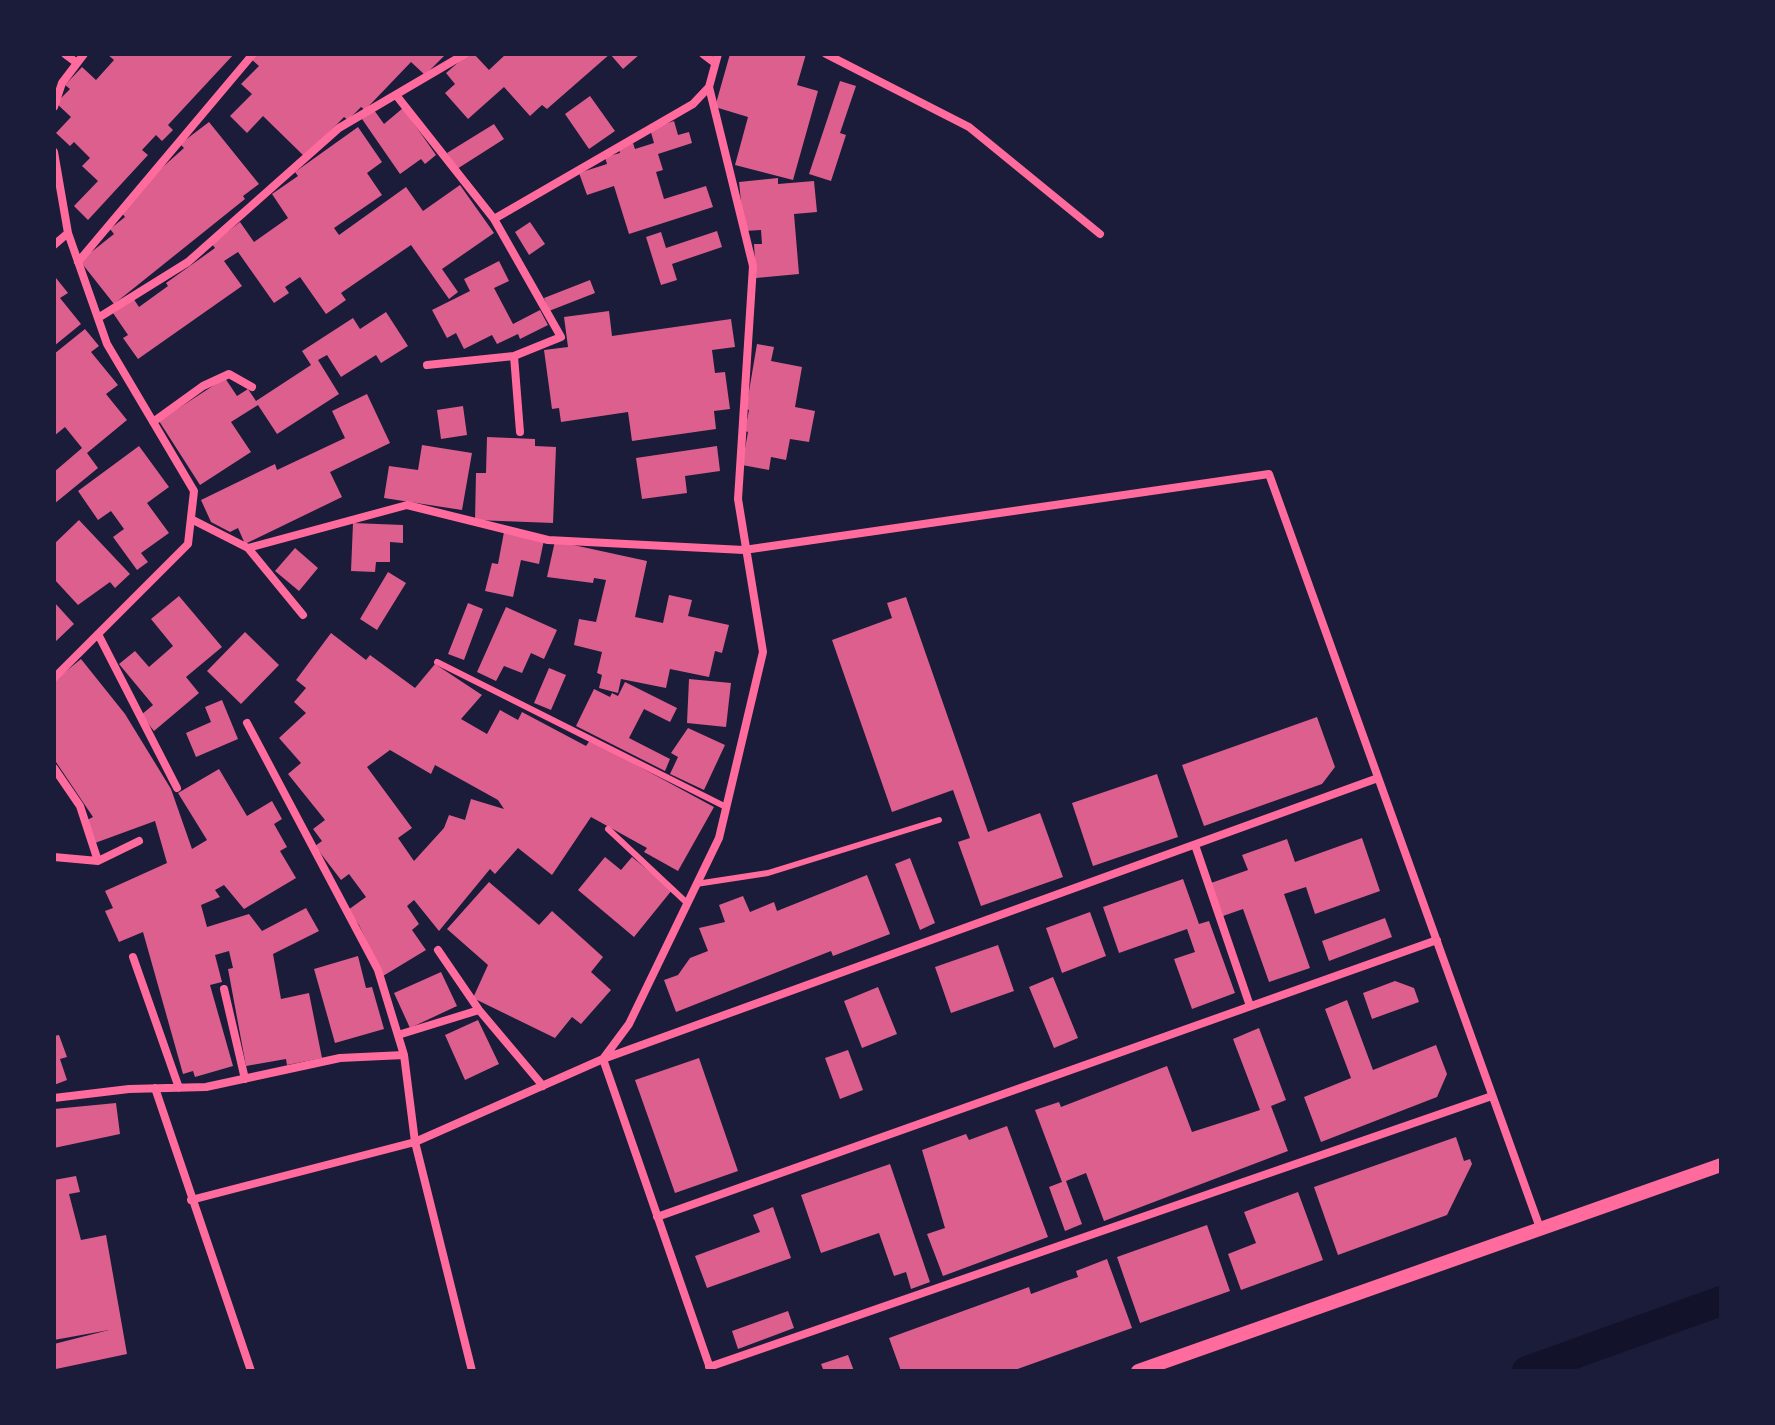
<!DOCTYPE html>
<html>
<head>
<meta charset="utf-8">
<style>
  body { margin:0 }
  #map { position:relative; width:1775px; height:1425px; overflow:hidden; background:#1b1b3a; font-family:Helvetica,sans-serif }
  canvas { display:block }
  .frame { position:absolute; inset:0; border:56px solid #1b1b3a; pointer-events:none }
</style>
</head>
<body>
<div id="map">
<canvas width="1775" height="1425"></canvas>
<div class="frame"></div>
</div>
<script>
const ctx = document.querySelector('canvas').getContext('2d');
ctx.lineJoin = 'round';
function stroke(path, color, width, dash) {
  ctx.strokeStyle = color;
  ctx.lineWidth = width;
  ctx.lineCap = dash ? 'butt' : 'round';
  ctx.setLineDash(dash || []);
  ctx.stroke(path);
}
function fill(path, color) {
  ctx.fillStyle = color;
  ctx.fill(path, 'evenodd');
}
const canal = new Path2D(`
  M1527 1371 1721 1301`);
const building = new Path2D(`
  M107 54H234L168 125 173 130 162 141 156 135 142 150 148 155 88 220 74 206 98 181 82 166 90 158 74 142 70 146 56 133 71 117 56 103 70 89 65 85 82 67 96 80 114 60Z
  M256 54H446L425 75 411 62 365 110 361 107 348 120 344 117 305 157 263 116 247 133 230 116 252 94 241 84 259 66 251 59Z
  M468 54H474L489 70 506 54H610L547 109 542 105 530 116 504 87 468 119 445 93 455 84 446 73Z
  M610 54H640L623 69Z
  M730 54H806L797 85 818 91 793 180 735 165 748 117 715 107Z
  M840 81 856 86 840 133 846 135 831 181 809 174Z
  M590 96 615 131 589 149 565 114Z
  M403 108 436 155 425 164 421 159 400 174 362 119 374 110 384 124Z
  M674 121 678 135 689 132 692 143 658 154 663 170 656 172 664 199 706 186 713 207 629 234 614 186 587 195 579 173 607 164 605 157 620 153 619 148 633 143 635 149 654 143 650 129Z
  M209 122 259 184 243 196 245 199 114 304 80 261 114 234 110 229 125 217 121 212 137 190 184 148 180 144Z
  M494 124 504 139 457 169 447 153Z
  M358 127 382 162 367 173 382 195 334 228 339 235 406 187 423 211 460 185 494 233 442 269 458 292 449 299 411 245 341 293 346 300 326 314 300 277 285 287 289 293 274 303 238 252 224 261 242 286 138 359 123 338 128 335 113 313 133 298 139 307 168 286 166 283 215 248 212 244 240 222 254 242 288 218 272 194 298 176 295 172Z
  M778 178V184L814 181 817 212 794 214 799 274 756 278 754 244H762L761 230 744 231 739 182Z
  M530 222 545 244 529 255 515 232Z
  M717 231 722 247 672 264 677 280 661 285 646 237 661 232 666 248Z
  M499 261 509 281 494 288 513 324 540 310 548 325 520 339 518 334 497 344 492 335 464 349 456 333 447 338 432 310 470 291 464 279Z
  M56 278 68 293 60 298 81 324 54 346Z
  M590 280 595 293 549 311 544 298Z
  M609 311 612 336 731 319 735 347 712 350 715 373 725 372 730 409 714 411 716 429 632 441 628 412 561 422 559 408 552 409 544 350 568 347 564 317Z
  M386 312 408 346 381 363 376 355 341 377 327 355 318 360 339 394 277 434 258 405 231 422 251 452 200 485 159 421 225 378 237 396 248 389 256 401 311 365 302 351 353 318 360 329Z
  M85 329 99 346 91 352 118 385 106 394 127 420 87 453 98 468 54 504V472L82 448 65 427 54 436V354Z
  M757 344 774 347 771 361 802 367 795 407 815 411 809 442 790 439 786 460 771 457 769 470 742 465 748 432 745 431 749 410 746 409Z
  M367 394 390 443 330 472 342 497 245 544 238 528 230 532 211 522 201 500 275 464 277 470 345 438 332 411Z
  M463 406 467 435 441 439 437 410Z
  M487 437 535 439V446L556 447 553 523 475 520 476 473H486Z
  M422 445 472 453 462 510 384 498 389 466 418 470Z
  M139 446 169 487 147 503 169 533 141 553 148 562 137 570 113 537 124 529 111 511 98 520 78 491Z
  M717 446 720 471 685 476 687 493 642 499 636 458Z
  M79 520 130 574 115 588 110 582 78 605 54 579V544Z
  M353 523 403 525V543L390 542V562H376L375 572 351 571Z
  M504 532 544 540 539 564 521 560 513 597 485 591 492 563 498 564Z
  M555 541 647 561 635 617 663 623 669 595 692 600 688 616 729 625 722 653 715 651 709 677 670 669 666 688 621 679 618 693 599 688 602 675 597 673 602 652 574 645 579 619 596 622 606 580 594 578 593 583 547 577Z
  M295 548 318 568 299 591 275 571Z
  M388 572 406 583 377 630 360 619Z
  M179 596 222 647 186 677 199 693 154 731 141 715 153 705 119 664 135 651 149 667 173 646 151 619Z
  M906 597 988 832 1040 813 1063 877 981 906 958 842 970 838 953 790 892 812 832 640 892 618 887 603Z
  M54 602 74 624 54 643Z
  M468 603 483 609 464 660 448 654Z
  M506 607 557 630 544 659 531 653 522 673 504 666 496 681 477 672Z
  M245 632 279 665 241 704 207 671Z
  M331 633 366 660 370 655 415 688 435 664 482 695 461 719 487 734 500 710 518 720 522 712 586 746 590 740 714 807 678 871 644 852 647 848 591 817 552 875 518 848 495 874 490 869 439 931 414 900 407 906 419 924 412 930 426 950 383 976 359 925 348 910 366 897 349 874 341 880 315 846 322 841 313 829 325 820 288 774 301 763 279 738 306 713 294 702 306 688 296 680ZM390 750 431 774 435 765 498 800 504 809 471 799 465 820 449 815 444 828 414 861 398 838 412 828 367 767Z
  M81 659 125 714 171 789 192 849 207 840 178 793 219 769 247 816 272 801 282 819 274 824 287 847 280 851 296 878 244 909 224 885 215 890 220 897 201 905 207 927 249 914 262 931 306 908 319 931 273 954 281 999 309 993 322 1058 287 1065 286 1059 246 1066 228 969 233 968 229 951 215 955 222 982 210 985 233 1066 195 1077 193 1071 183 1074 143 932 119 942 105 911 113 908 105 891 167 863 155 821 95 843 87 820 93 817 54 759V681Z
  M549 668 566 675 551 710 534 703Z
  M689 679 731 683 726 727 687 723Z
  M625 682 677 708 670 722 644 709 629 738 670 759 665 771 576 726 594 689 610 697 612 693 618 696Z
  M222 700 238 739 196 757 186 733 211 722 205 707Z
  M1317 717 1335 767 1322 784 1204 826 1182 765Z
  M688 728 725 745 704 790 670 774 678 757 671 753Z
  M1157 774 1178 837 1093 866 1072 803Z
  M1362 838 1380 891 1315 914 1306 887 1284 894 1310 968 1269 982 1243 909 1223 916 1211 883 1248 870 1242 855 1287 839 1295 862Z
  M605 857 621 870 632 857 672 890 634 937 578 890Z
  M910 858 935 923 920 930 895 864Z
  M867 875 890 934 833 956 831 951 676 1012 664 980 678 975 690 958 708 951 699 928 725 922 719 905 743 896 750 912 774 902 777 911Z
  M1183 879 1199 924 1209 921 1235 993 1192 1009 1174 959 1195 952 1187 929 1119 953 1103 907Z
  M489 882 539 925 552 911 603 957 591 972 611 990 581 1024 572 1017 555 1038 473 998 488 965 447 929Z
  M1090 912 1106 956 1062 973 1046 928Z
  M1385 918 1392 937 1329 961 1322 941Z
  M998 945 1014 991 951 1013 935 967Z
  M358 956 366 988 372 987 384 1029 335 1043 314 969Z
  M441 972 457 1006 410 1028 394 993Z
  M1053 977 1078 1038 1054 1048 1029 987Z
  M1395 981 1414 988 1419 1002 1372 1019 1363 993Z
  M878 987 897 1034 862 1048 844 1001Z
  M1347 1000 1373 1070 1436 1045 1447 1074 1437 1097 1321 1142 1304 1097 1351 1078 1325 1009Z
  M478 1020 499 1064 465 1080 445 1035Z
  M1259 1028 1286 1100 1271 1106 1288 1151 1104 1221 1086 1173 1066 1181 1082 1224 1065 1231 1049 1187 1062 1182 1035 1110 1059 1102 1061 1107 1167 1066 1192 1132 1242 1116 1260 1110 1233 1039Z
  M59 1035 67 1057 60 1059 67 1080 54 1085V1036Z
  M848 1050 863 1090 840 1099 825 1058Z
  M699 1058 738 1171 675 1193 635 1080Z
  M116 1103 120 1134 54 1148V1109Z
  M1007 1126 1048 1237 943 1276 927 1234 945 1228 922 1150 966 1134 969 1140Z
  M1456 1137 1464 1161 1470 1159 1472 1164 1447 1215 1338 1255 1314 1187Z
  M890 1164 930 1282 911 1289 906 1272 894 1276 879 1233 821 1253 801 1195Z
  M76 1176 80 1192 69 1194 81 1240 106 1235 127 1354 56 1369 54 1344 109 1330 54 1340V1180Z
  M1298 1192 1323 1260 1241 1290 1228 1254 1256 1243 1244 1212Z
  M773 1207 791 1258 707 1288 695 1256 760 1232 753 1215Z
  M1207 1225 1230 1291 1140 1323 1117 1257Z
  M1107 1259 1132 1328 1012 1371H901L889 1338 1029 1287 1031 1294 1066 1281 1078 1277 1076 1271Z
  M788 1311 794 1328 738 1349 732 1331Z
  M848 1355 854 1371H818L823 1369 821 1364Z`);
const service = new Path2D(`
  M437 662 726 807
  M608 829 687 903
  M696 884 768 873 939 820`);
const minor = new Path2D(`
  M65 54 77 63
  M703 54 715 63
  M826 54 969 127 1100 234
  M396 95 494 219 693 104 709 87
  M54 107 62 83 84 54
  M54 152 68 233 107 344 194 491 188 544 54 678
  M54 245 68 233
  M78 262 253 54
  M98 318 188 262 339 128 465 54
  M514 356 520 432
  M427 365 514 356 561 337 494 219
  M153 422 203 386 229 374 252 387
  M191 519 248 548 303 615
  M248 548 407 505 548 540 744 550 1269 474 1540 1228
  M98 634 177 788
  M247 723 378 970 404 1055
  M54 768 80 806 98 861
  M1195 845 1250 1006
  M54 857 98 861 139 841
  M438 950 479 1010 543 1086
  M133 957 179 1088
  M224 989 245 1079
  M398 1035 479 1010
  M155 1088 251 1371
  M54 1098 129 1089 206 1087 340 1058 404 1055 415 1142 603 1059 629 1024 719 838 763 652 738 499 753 266 709 87 718 54
  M191 1200 415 1142 472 1371
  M657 1217 1437 940
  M709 1367 1492 1096
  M711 1371 603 1059 1378 778`);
const tertiary = new Path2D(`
  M1138 1371 1721 1165`);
stroke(canal, '#12122b', 30);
fill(building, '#dd5f8e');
stroke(service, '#ff6b9d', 6);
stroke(minor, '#ff6b9d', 8);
stroke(tertiary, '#ff6b9d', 14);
</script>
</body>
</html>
